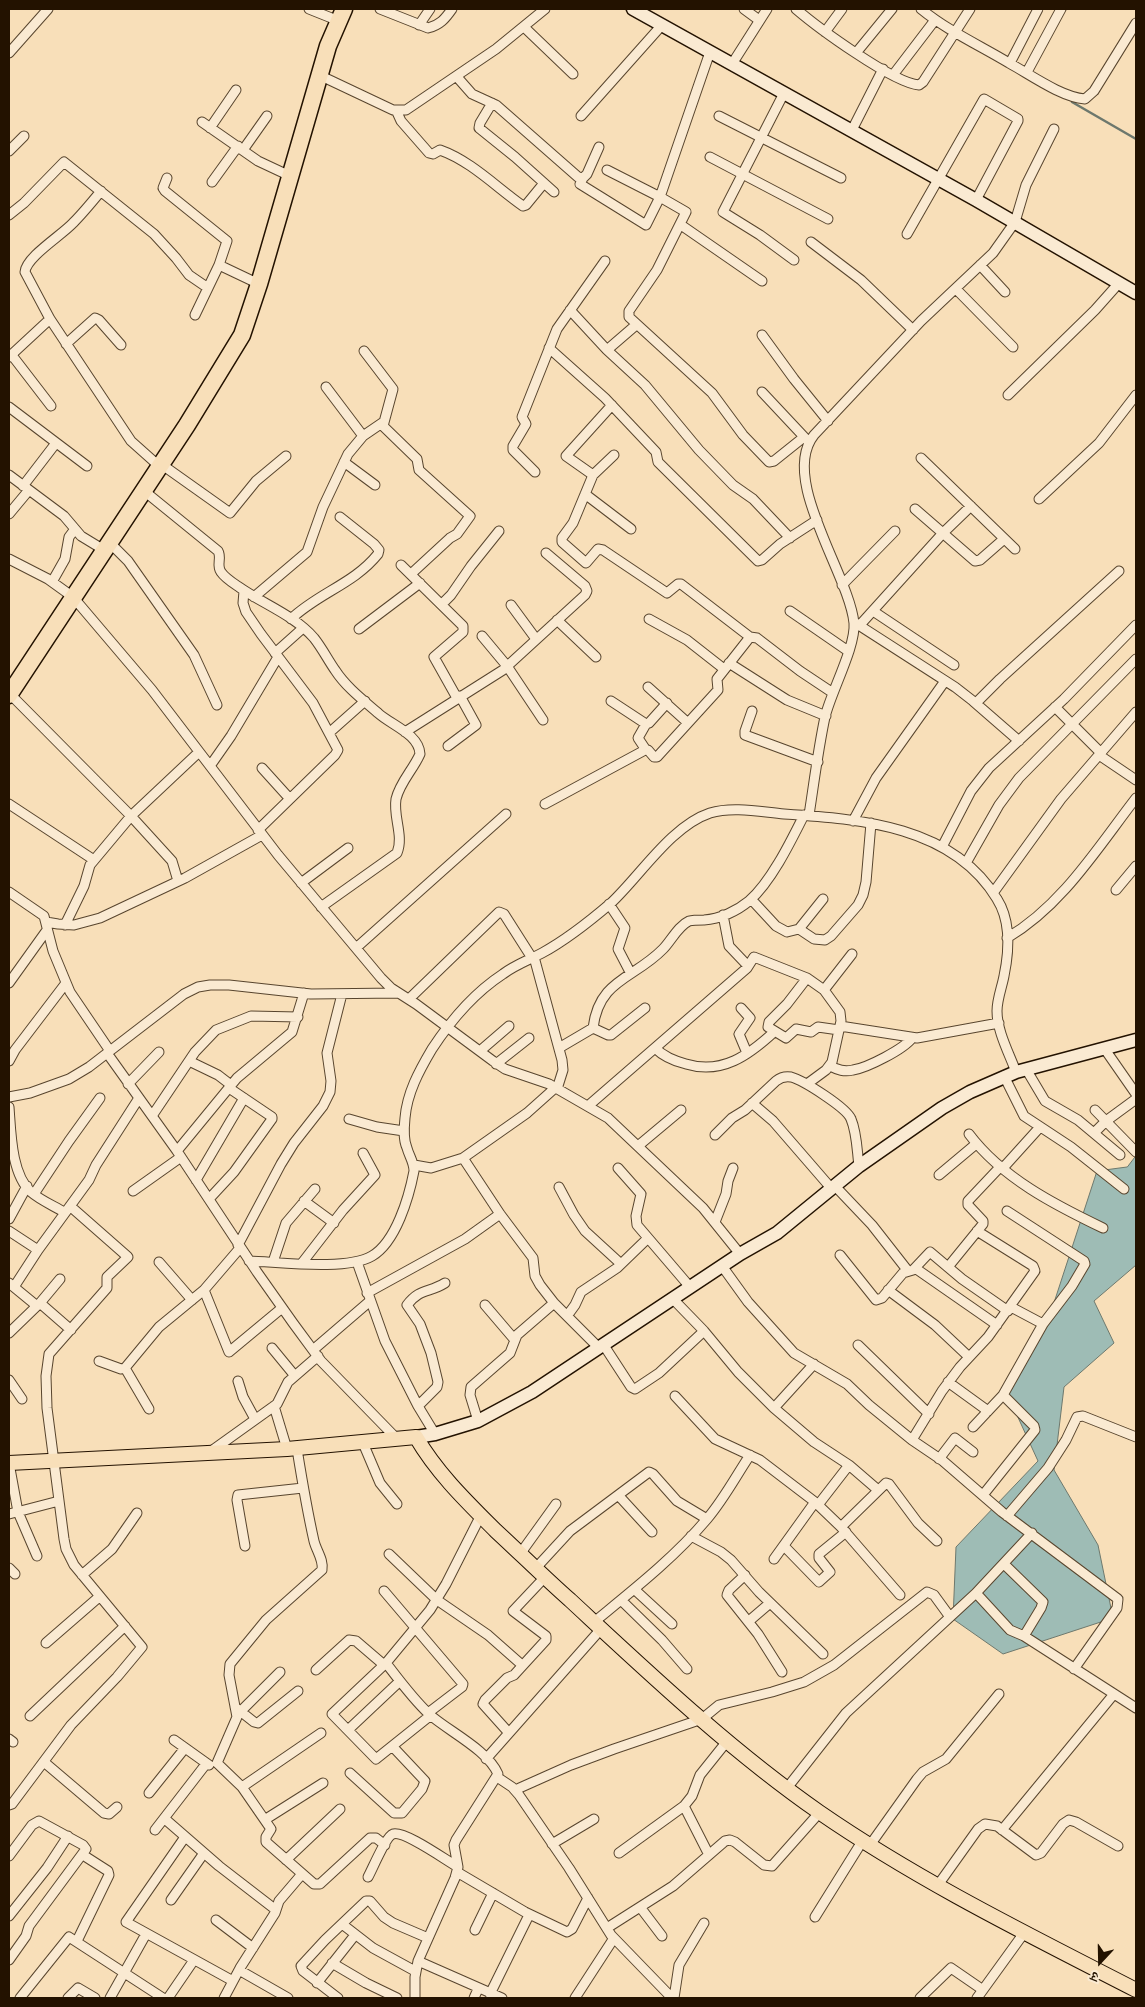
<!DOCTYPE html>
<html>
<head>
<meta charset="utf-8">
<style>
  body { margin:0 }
  #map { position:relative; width:1145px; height:2007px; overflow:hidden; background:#f8dfb9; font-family:"IM FELL French Canon","Noto Serif Devanagari",serif }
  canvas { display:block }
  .frame { position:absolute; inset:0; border:10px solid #231200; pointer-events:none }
  .north { position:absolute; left:1075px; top:1937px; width:50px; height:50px; -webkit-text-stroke:4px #faead2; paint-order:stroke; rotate:201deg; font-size:14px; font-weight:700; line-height:20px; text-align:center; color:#231200 }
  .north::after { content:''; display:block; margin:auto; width:18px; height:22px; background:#231200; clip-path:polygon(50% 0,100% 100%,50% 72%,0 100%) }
</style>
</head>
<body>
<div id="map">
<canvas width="1145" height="2007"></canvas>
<div class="frame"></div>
<div class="north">उ</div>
</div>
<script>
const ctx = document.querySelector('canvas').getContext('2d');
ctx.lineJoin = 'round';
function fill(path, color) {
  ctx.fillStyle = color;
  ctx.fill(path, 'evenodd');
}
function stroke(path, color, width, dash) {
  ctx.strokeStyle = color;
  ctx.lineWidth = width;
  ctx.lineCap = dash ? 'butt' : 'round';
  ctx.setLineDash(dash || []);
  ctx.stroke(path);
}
const water = new Path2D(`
  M1136 1156V1265L1094 1301 1114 1343 1064 1387 1054 1470 1098 1545 1113 1618 1003 1654 953 1619 956 1547 1038 1461 1005 1389 1049 1318 1097 1171 1127 1167Z`);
const stream = new Path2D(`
  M1072 102 1136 139`);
const street = new Path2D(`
  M309 9 339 21
  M380 9 428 28C440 25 445 19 452 9
  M744 9 759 20
  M796 9C817 27 893 83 919 85L923 82 970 9
  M921 9C948 31 979 45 1009 63 1031 75 1061 97 1085 99L1094 91 1136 23
  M419 25 430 9
  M524 27 573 74
  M825 32 842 9
  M9 53 48 9
  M856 53 892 9
  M1010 63 1038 9
  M732 64 767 9
  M1027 72 1061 9
  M319 75 393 110H406L496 49 545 9
  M893 75 935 20
  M457 77 472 94 496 105 578 177 583 178 587 174 599 147
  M784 93 723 212 760 235 794 260
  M492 103 480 123 479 128 515 157 554 192
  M396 110 401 121 429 153 433 154 440 150C471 161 496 187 523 206L526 205 544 183
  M581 116 662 25
  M719 116 841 178
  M202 122 258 161 290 176
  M210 128 236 90
  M852 130 883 69
  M243 150 267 116
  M9 151 24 136
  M710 157 828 219
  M607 170 660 197 686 212 657 270 629 311V317L712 393 743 435 769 462 774 461 804 437
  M167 178 163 188 165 191 227 241 219 265 195 315
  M583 178 580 184 646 225 660 197 710 52
  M212 182 238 146
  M101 191C92 202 83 213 73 223 62 235 26 257 25 272L50 319 131 441 159 466
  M9 215 24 203 64 162 154 234 176 258 189 275 208 288
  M681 225 762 281
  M907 234 984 99 1018 119V121L976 200
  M811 242 861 280 913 330
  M219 265 259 284
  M980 265 1005 292
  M956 289 1013 347
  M570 310 607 350 645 385 699 450 733 485 753 499 790 538
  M762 335 794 379 828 421
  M66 344 95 318 99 320 121 345
  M549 348 605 398 656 452 658 462 758 561 762 560 780 544 817 520
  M607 350 636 325
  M364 351 393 389 383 426 417 459 419 470 470 516 457 534 450 538 411 574
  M11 354 51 406
  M9 357 50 319
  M326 387 363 436
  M762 392 807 440
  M1008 395 1095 310 1119 283
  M612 405 566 456 593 475 614 455
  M9 407 87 466
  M921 458 1015 549
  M344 462 375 485
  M161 464 230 513 256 481 286 456
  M535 472 513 450V446L526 424 522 417 557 329 605 261
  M9 475 64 516 81 536 104 550
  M593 475 573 523 562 538V542L586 563 598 549 603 550 667 593 678 584H681L750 637
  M23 486 56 443
  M143 490 218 551C222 558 216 565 221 572 225 578 233 583 239 587 263 604 294 615 314 638 322 648 328 660 335 670 346 687 363 700 378 713 391 725 419 734 420 754 413 770 400 782 396 799 393 817 404 836 397 853L321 907
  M585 494 631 529
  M1039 499 1099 443 1136 395
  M915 509 975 561 980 560 1004 539
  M9 514 29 490
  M109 542 128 561 194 655 217 705
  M9 559 48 579 73 597 152 690 278 855 381 978 391 988 416 1004 493 1061 505 1069 549 1084 608 1118 703 1208 740 1254
  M401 565 463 626V632L434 657 457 698
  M52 582 65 559 69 537 75 529
  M842 585 895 531
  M244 591 243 603 246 612 261 634 313 703 338 750 335 755 258 830
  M254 597 307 552 323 507 348 454 363 436 382 423
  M442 604 451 595 471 566 499 531
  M511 605 536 639
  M790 611 848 651
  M873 611 954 665
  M291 619C318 593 354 584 378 554L379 550 374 544 340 517
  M649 619 687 640 724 669
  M557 620 596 657
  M854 622 955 687 973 701 1019 741
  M859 626 943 533 971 506
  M359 629 420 583
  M482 636 507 666 543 720
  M275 653 303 628
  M729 663 787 700 826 716
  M648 687 688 723
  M10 694 131 816 172 861 178 881
  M611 701 646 724 649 723 667 703
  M976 703 1000 679 1119 571
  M1055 707 1101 753
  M752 711 745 731V735L818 762
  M646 724 638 738 646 750
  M405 732 503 670 585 595 587 591 585 586 546 553
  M329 733 365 701
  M448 746 476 725 460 696
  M1099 755 1136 780
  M210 766 231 736 278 657
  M262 768 290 799
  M9 804 94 860
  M545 804 645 750H648L654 757H657L718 690 717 679 750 637 757 638 800 671 833 693
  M809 815C814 783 818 750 825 717 831 692 856 646 854 623 849 574 779 479 814 435L921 321 993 253 1015 222 1026 185 1054 129
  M853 821 876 778 945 681
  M942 847 971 791 989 768 1064 699 1136 625
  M966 863 999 805 1019 778 1136 659
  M301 883 348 848
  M1116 890 1136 866
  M9 892 44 916 53 951 70 992 110 1051
  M993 893 1061 799 1136 712
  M751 899 776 926 787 932 799 929 823 899
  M609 904 625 928 618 949 630 972
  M723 915 729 946 748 966
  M46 922 58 924 74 925 100 918 185 878 262 835
  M65 925 84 886 90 865 131 816 199 752
  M799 929 814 939 825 940 831 936 858 905 863 895 866 882 871 823
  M1007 938C1062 906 1098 847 1136 798
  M356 948 506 814
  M534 957 562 1060 563 1070 557 1089
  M807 978 787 1004 769 1022 768 1027 786 1038 796 1029 811 1032 818 1027 839 1030
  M9 983 47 930
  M824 990 852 954
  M409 999 499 912 504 914 532 958
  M741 1008 750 1018 739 1034 747 1053
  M840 1026 917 1038 999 1023
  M593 1028C599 979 634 979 663 949 671 941 678 926 689 921 693 920 699 920 704 920 720 919 737 911 749 901 771 882 791 841 804 815
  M559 1048 593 1028 608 1035H611L645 1008
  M655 1048C664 1057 674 1061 686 1064 722 1075 749 1055 774 1032
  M1104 1048 1136 1094
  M480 1051 509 1026
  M107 1053 177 1151 257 1272 293 1323 321 1361 397 1439
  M9 1061 15 1050 66 983
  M189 1061 218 1075 231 1085
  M496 1064 529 1038
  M830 1066C838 1070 844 1072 853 1070 867 1068 904 1049 912 1038
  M1026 1069 1045 1101 1078 1120 1120 1155
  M1004 1076 1024 1116 1071 1147 1124 1189
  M128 1084 159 1052
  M9 1097 30 1093 69 1079 89 1067 184 994 198 987 210 985H229L311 994 398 993
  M752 1103 773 1121 831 1188
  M588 1106 747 968 754 957 807 978 824 990 840 1012 841 1021 832 1062 826 1070 807 1084
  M9 1107C11 1132 11 1174 31 1192 40 1200 54 1206 64 1212
  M1095 1110 1136 1152
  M152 1116 195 1052 216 1030 251 1016 298 1017
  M349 1119 377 1127 404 1131
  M1094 1133 1106 1121 1136 1099
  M969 1134C1002 1178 1055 1205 1103 1228
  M715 1135 732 1118 745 1110 776 1081C781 1077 785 1076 791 1077 803 1080 847 1108 851 1119 857 1133 857 1151 859 1166
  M638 1146 681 1110
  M177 1151 237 1078 292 1032 304 993
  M463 1158 500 1214 533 1258 535 1276 540 1285 554 1303 598 1347
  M414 1165 431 1168 463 1158 527 1113 555 1088
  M618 1168 641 1194 636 1216 637 1225 690 1287
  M1003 1168 1040 1127
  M939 1175 976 1144
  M196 1180 244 1098
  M834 1185 872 1225 908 1271
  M559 1187 574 1215 585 1231 621 1264
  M133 1191 181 1157
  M34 1194 69 1141 100 1098
  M209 1199 234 1172 272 1119V1117L229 1088
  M304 1201 334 1223
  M9 1219 27 1186
  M715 1222 726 1194 728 1181 733 1168
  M9 1231 38 1250
  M238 1245 281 1164 294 1143 323 1106 330 1092 331 1081 327 1053 342 994
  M840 1255 876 1300 882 1298 903 1273 913 1270 930 1252 962 1279 1008 1311
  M249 1261C280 1262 346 1271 372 1256 396 1242 409 1197 414 1171 414 1162 409 1156 407 1148 403 1139 404 1128 405 1118 407 1093 419 1071 432 1049 451 1020 474 993 503 974 515 965 529 960 542 953 566 940 590 921 611 903 640 876 671 826 710 813 733 806 761 812 784 814 861 819 953 826 997 899 1011 921 1009 952 1004 976 1002 987 997 999 997 1011 997 1031 1009 1053 1016 1072
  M159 1262 192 1300
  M273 1262 286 1223 315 1189
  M357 1262 385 1341 418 1406 435 1434
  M302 1263 343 1210 375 1175 363 1153
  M722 1266 748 1302 794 1353 847 1384 869 1405 912 1440 943 1461 1002 1512 1118 1599 1117 1608 1074 1669
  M948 1267 983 1224V1221L968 1205V1201L1001 1166
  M915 1268 997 1325
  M9 1283 37 1306
  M14 1287 38 1250 89 1180 96 1165 139 1098
  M204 1290 229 1352 282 1308
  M888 1290 935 1325 969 1357
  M367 1293 465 1239 500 1214
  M672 1298 704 1331 738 1372 774 1408 814 1442 849 1465 878 1490
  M40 1303 71 1330
  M485 1305 514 1339
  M1011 1307 1043 1324
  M567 1316 575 1305 581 1292 617 1268 647 1239
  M9 1333 40 1303 60 1279
  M603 1344 631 1387 635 1389 659 1373 704 1331
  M858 1345 929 1414
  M272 1348 295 1376
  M313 1350 370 1301
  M99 1361 121 1369 125 1368 159 1327 204 1290 240 1248
  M125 1368 149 1409
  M9 1380 22 1399
  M238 1381 243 1397 255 1419
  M948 1382 988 1411
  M675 1396 715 1439 760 1460 815 1502 841 1527 900 1595
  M274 1406 287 1449
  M418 1406 437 1387 438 1382 431 1353 420 1324 407 1305C420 1288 429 1293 445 1283
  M774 1408 814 1364
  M478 1421 470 1395 471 1387 510 1353 517 1335 554 1303
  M973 1427 1003 1395 1043 1324 1072 1286 1085 1264 1084 1261 1007 1211
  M912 1440 942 1391 960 1367 988 1337 1035 1271 1033 1266 977 1231
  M363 1443 380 1483 397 1504
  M297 1449C302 1480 307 1510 314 1541 316 1550 324 1560 322 1570L266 1620 230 1664 229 1675 237 1717 217 1763 242 1787 271 1829 266 1837V1842L314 1884H320L370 1838H376L385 1845
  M210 1452 277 1404 288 1382 318 1356
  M939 1459 955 1438 973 1452
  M9 1463 18 1512 37 1556
  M983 1495 1035 1430 1034 1426 1003 1395
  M619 1496 652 1532
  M818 1505 849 1465
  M9 1514 59 1501
  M1007 1516 1048 1468 1066 1440 1077 1417 1083 1416 1136 1437
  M841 1527 886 1483 889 1484 918 1523 937 1541
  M691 1536 721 1552 731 1560 759 1592 823 1654
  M245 1546 237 1500 238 1495 303 1488
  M784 1546 819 1582 830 1572 819 1558V1554L846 1532
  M389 1554 437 1600 488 1635 522 1665
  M520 1554 556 1504
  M774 1559 815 1502
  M1004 1564 1043 1602 1041 1608 1024 1636
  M9 1568 15 1574
  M535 1569 570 1531 649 1472 653 1474 677 1501 707 1519
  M82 1575 112 1549 137 1513
  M745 1575 729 1590 727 1595 758 1634 782 1672
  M634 1589 672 1624
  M384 1591 463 1684 462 1687 428 1713
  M976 1593 1010 1630 1024 1636 1136 1708
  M621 1600 662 1640 687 1669
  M749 1621 770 1603
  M594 1622C633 1590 674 1558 707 1519 724 1499 736 1476 750 1455
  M46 1643 99 1597
  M386 1663C399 1680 413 1699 429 1714 448 1731 488 1750 498 1774L456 1840 454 1845 458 1867 455 1878 418 1961 415 1977V1998
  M316 1670 349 1640 356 1641 384 1665
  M235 1707 254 1722 258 1723 298 1691
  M240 1712 280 1672
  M431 1715 376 1759 332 1714 386 1663 430 1610 446 1584 481 1515
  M30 1716 125 1626
  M348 1730 400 1681
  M509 1733 483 1704 485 1700 507 1678 514 1675 546 1640V1636L513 1611 545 1577
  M9 1739 13 1742
  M174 1740 209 1765
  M486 1759 601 1629
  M44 1762 104 1813 109 1814 117 1807
  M350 1773 394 1813H402L422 1789 425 1781 393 1747
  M497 1777 512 1787 519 1795 569 1868 611 1935 672 1998
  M242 1787 321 1733
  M787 1788 846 1713 976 1593 1032 1533
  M515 1790 571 1765 614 1749 702 1719 719 1705 772 1692 804 1682 834 1665 927 1592 934 1595 950 1617
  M149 1793 185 1748
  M9 1805 12 1804 71 1725 117 1677 142 1647 74 1565 66 1549 64 1539 47 1408 46 1376 49 1354 107 1288V1277L128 1257 70 1206
  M684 1806 709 1855
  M165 1819 219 1866 276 1910
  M266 1819 323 1783
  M155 1830 206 1764
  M1002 1830 1114 1694
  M185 1837 126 1922 233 1981
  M552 1844 594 1819
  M870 1845 917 1779 923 1772 946 1759 999 1694
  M619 1853 684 1806 692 1796 700 1775 728 1740
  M9 1856 32 1825 39 1821 83 1845 86 1849 29 1926 26 1936 9 1960
  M286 1860 340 1809
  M457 1872 525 1912 567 1932 572 1929 588 1898
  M368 1877C372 1870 386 1836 393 1834 404 1830 447 1861 458 1867
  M938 1885 978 1829 985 1824 997 1826 1036 1855 1041 1853 1063 1824 1069 1820 1076 1822 1118 1846
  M171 1900 204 1853
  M640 1907 662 1936
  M9 1916 47 1868 68 1836
  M815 1917 863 1840
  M216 1920 253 1948
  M342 1924 373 1948 415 1971
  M607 1928 673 1886 725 1841 730 1840 735 1842 764 1865 772 1866 820 1812
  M475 1930 493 1893
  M77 1941 109 1875 108 1871 83 1855
  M418 1961 502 1998
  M332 1963 366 1983 397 1998
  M239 1970 288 1998
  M317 1983 355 1935
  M490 1994 529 1915
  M20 1998 69 1937 163 1998
  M68 1998 78 1988 95 1998
  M110 1998 146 1934
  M168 1998 194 1960
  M224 1998 240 1968 275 1913 279 1901 302 1874
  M338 1998 303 1971 301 1966 325 1940 366 1901H370L384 1917 393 1923 428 1938
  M474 1998 478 1989
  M575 1998 614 1938
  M674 1998 679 1965 704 1923
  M920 1998 951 1968 983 1990
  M977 1998 1024 1933`);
const secondary = new Path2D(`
  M633 9 976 200 1136 293
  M416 1437 435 1434 478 1421 532 1392 740 1254 777 1233 859 1166 942 1108 970 1092 1016 1072 1136 1040`);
const primary = new Path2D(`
  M9 1463 287 1449 416 1437C437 1473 466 1501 496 1531 521 1554 545 1578 570 1600 650 1674 730 1750 819 1812 919 1881 1029 1935 1136 1990`);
const highway = new Path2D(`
  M9 695 187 425 242 335 259 284 328 46 344 9`);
fill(water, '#9ebcb5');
stroke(water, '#6d786d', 1);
stroke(stream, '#6d786d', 2.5);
stroke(street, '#58452e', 11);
stroke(secondary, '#231200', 15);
stroke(primary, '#231200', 16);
stroke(highway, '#231200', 19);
stroke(street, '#faead2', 9);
stroke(secondary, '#faead2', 12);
stroke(primary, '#f8dfb9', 14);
stroke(highway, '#f8dfb9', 16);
</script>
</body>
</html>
